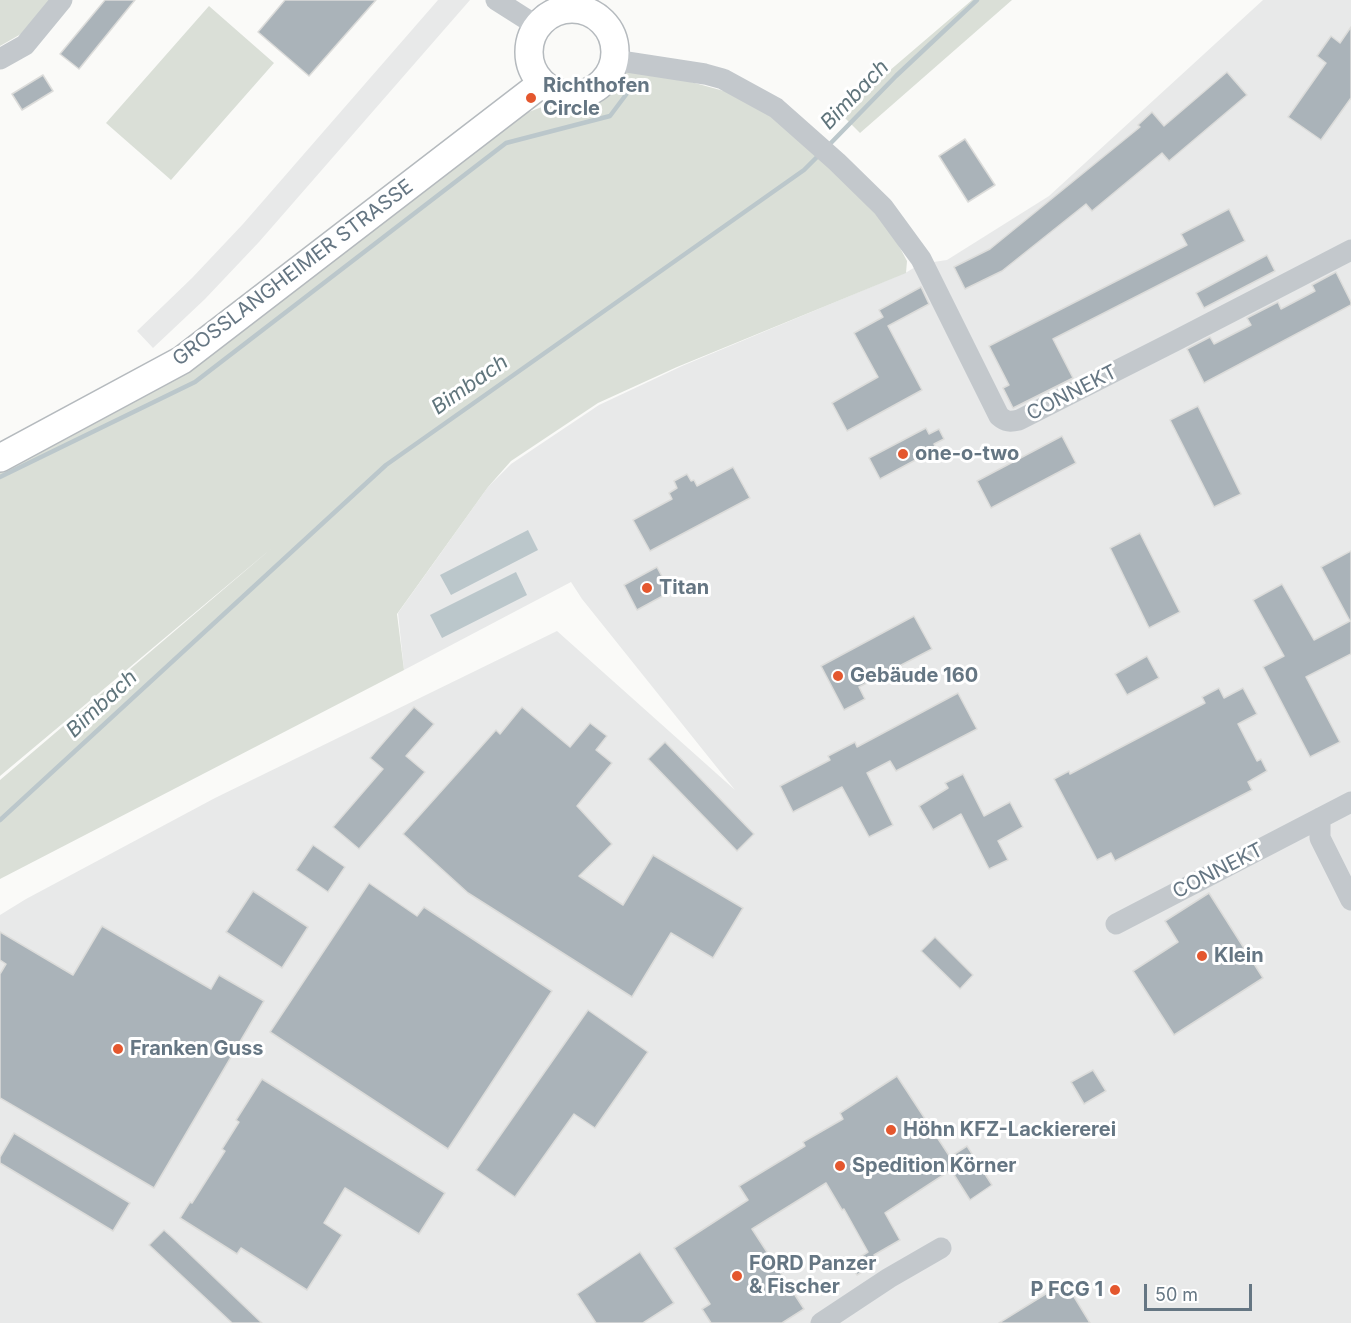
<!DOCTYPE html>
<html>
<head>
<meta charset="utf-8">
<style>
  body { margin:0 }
  #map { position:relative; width:1351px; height:1323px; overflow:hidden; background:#fafaf8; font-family:Inter,sans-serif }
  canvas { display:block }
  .scale { position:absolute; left:1144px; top:1284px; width:108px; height:27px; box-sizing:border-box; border:3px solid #657683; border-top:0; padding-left:8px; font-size:18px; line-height:21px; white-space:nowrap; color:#657683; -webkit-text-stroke:4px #fff; paint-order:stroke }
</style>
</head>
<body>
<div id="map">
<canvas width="1351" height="1323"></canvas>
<div class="scale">50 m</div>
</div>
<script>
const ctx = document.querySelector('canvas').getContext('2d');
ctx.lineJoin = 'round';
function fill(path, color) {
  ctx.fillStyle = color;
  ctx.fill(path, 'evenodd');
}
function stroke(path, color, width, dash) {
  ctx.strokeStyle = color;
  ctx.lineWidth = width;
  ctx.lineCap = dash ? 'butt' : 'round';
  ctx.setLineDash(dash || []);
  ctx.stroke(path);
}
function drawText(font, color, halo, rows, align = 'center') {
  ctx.font = font + ' Inter,sans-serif';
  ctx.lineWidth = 6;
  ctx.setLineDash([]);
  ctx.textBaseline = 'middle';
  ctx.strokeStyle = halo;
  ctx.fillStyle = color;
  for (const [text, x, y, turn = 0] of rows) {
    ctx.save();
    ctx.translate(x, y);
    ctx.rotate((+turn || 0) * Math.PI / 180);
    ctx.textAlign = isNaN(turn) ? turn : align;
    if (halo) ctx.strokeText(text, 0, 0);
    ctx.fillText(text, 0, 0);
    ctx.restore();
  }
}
const built = new Path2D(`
  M438 0H470L259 242 205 299 153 348 137 331 192 278 243 224Z
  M1263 0H1351V1323H0V915L26 899 215 798 557 631 735 790 582 599 571 582 404 670 398 613 488 487 511 464 599 405 682 366 907 272 920 264 947 260 1049 196Z`);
const green = new Path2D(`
  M0 0H52L28 30 0 46Z
  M972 0H1012L860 133 840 113Z
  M209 6 274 63 171 180 106 123Z
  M622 63 753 99 871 205 898 244 907 261 906 273 677 367 598 403 511 461 488 487 397 614 404 670 0 879V780L272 548 0 776V464L185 365 497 124 555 102 595 98Z`);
const water = new Path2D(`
  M528 530 538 550 451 595 440 575Z
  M516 572 527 595 442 638 430 615Z`);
const stream = new Path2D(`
  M827 147 896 76 977 0
  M0 477 195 382 506 143 610 116 631 88
  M0 820 386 465 804 170 819 155`);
const building = new Path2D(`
  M105 0H135L79 69 60 54Z
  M285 0H376L309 76 258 32Z
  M1351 27V98L1321 140 1288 117 1326 63 1317 56 1331 36 1340 43Z
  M1227 72 1247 95 1169 161 1162 153 1092 211 1086 204 1002 271 965 289 954 267 990 249 1140 127 1138 125 1152 112 1164 126Z
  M43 75 53 91 22 110 12 94Z
  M965 139 995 185 968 202 939 156Z
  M1229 209 1245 241 1053 339 1073 378 1013 408 1003 388 1009 385 989 346 1187 245 1181 234Z
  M1267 255 1275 271 1204 308 1196 293Z
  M1336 272 1351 302V305L1204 383 1187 349 1210 337 1214 344 1251 325 1247 318 1278 302 1281 309 1315 291 1312 285Z
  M921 287 929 304 888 326 922 390 847 431 832 403 878 377 854 333 883 317 879 310Z
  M1198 406 1241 494 1214 507 1170 420Z
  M926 428 929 434 939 429 944 439 934 444 936 449 880 479 869 458Z
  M1062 436 1076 463 991 508 977 481Z
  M733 467 750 498 650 551 633 520 672 499 669 493 677 488 674 481 687 474 691 481 694 480 697 486Z
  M1140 533 1180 612 1149 628 1110 548Z
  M1351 551V654L1306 677 1340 742 1310 757 1263 667 1284 656 1253 600 1282 584 1314 640 1350 621 1321 567Z
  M657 567 670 592 637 610 624 585Z
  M914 616 932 649 859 687 865 699 844 710 821 666Z
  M1147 656 1159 678 1127 695 1115 674Z
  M1219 688 1224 698 1243 688 1257 714 1238 724 1257 761 1261 759 1267 771 1248 782 1252 790 1115 861 1111 853 1097 860 1054 779 1069 771 1070 774 1205 703 1202 697Z
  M958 693 977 729 896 771 890 761 867 773 893 825 869 837 842 787 793 812 780 786 830 760 828 756 855 742 857 747Z
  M414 707 434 724 406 756 425 772 359 849 333 827 383 769 370 758Z
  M522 707 570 747 590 723 607 736 596 750 612 763 577 806 612 844 579 876 623 905 653 855 743 908 713 958 671 933 632 997 468 893 403 834 496 730 500 734Z
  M665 742 754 834 737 851 648 759Z
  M963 774 984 816 1010 802 1023 827 998 841 1008 860 989 869 961 814 933 830 919 806 948 788 945 783Z
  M313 845 345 867 328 892 296 870Z
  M369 883 417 916 424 907 552 991 448 1149 270 1032Z
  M253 891 308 927 282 968 226 932Z
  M1209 893 1263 978 1174 1035 1133 971 1178 942 1165 921Z
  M102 926 211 989 219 975 264 1001 154 1188 0 1098V974L6 964 0 960V932L73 975Z
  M935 937 973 975 960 989 921 951Z
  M588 1010 648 1052 595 1128 574 1114 515 1197 476 1170Z
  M1093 1070 1106 1091 1084 1104 1071 1082Z
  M897 1076 950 1157 967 1146 992 1185 970 1200 951 1170 885 1213 900 1240 874 1255 878 1262 857 1275 850 1263 868 1252 844 1209 842 1210 826 1183 752 1229 804 1309 782 1323H711L702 1309 710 1304 674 1248 748 1200 739 1186 805 1146 803 1142 843 1119 840 1113Z
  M262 1079 445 1193 419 1234 345 1188 324 1223 342 1235 307 1290 241 1248 237 1254 180 1218 190 1202 192 1203 225 1151 222 1149 239 1122 236 1120Z
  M14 1133 130 1203 113 1231 0 1163V1157Z
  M164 1230 174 1239 262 1323H232L149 1245Z
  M640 1252 674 1303 643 1323H596L577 1294Z
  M1065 1282 1090 1323H999Z`);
const minor = new Path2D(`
  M496 0 537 26
  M0 59 25 45 62 0
  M614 60 705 74 723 79 776 108 837 162 883 207 921 259 999 416C1006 422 1010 422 1019 420L1175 341 1351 250
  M1320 818V838L1351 900
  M1116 924 1351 802
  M821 1323 889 1278 941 1248`);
const major = new Path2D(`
  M529 52a43 43 0 1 1 86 0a43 43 0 1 1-86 0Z
  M0 458 182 360 541 84`);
const markers = [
  [531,98,6,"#e4572e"],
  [903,454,6,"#e4572e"],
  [647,588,6,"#e4572e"],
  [838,676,6,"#e4572e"],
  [1202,956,6,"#e4572e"],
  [118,1049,6,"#e4572e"],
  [891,1130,6,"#e4572e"],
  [840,1166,6,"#e4572e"],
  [737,1276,6,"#e4572e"],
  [1115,1290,6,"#e4572e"]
];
const poiNames = [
  ["Richthofen",543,86],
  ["Circle",543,109],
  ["one-o-two",915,454],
  ["Titan",659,588],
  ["Gebäude 160",850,676],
  ["Klein",1214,956],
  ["Franken Guss",130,1049],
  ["Höhn KFZ-Lackiererei",903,1130],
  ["Spedition Körner",852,1166],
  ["FORD Panzer",749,1264],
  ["& Fischer",749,1287],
  ["P FCG 1",1103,1290,"right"]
];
const streetNames = [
  ["GROSSLANGHEIMER STRASSE",293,273,-37],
  ["CONNEKT",1072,393,-27],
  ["CONNEKT",1218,871,-27]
];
const waterNames = [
  ["Bimbach",855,95,-46],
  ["Bimbach",470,385,-35],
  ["Bimbach",102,704,-43]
];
fill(built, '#e8e9e9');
fill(green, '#dadfd7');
fill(water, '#bbc7cb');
stroke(stream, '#bbc7cb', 4.5);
fill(building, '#aab3b9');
stroke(building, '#dcdcda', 1.5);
stroke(major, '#b5babe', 30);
stroke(minor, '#c3c8cc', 21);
stroke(major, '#fff', 27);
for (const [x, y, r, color] of markers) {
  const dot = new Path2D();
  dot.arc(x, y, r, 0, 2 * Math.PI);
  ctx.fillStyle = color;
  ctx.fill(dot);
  stroke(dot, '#fff', 2);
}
drawText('bold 20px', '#657683', '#fff', poiNames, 'left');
drawText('20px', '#657683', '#fff', streetNames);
drawText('italic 21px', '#60757c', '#fff', waterNames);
</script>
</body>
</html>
